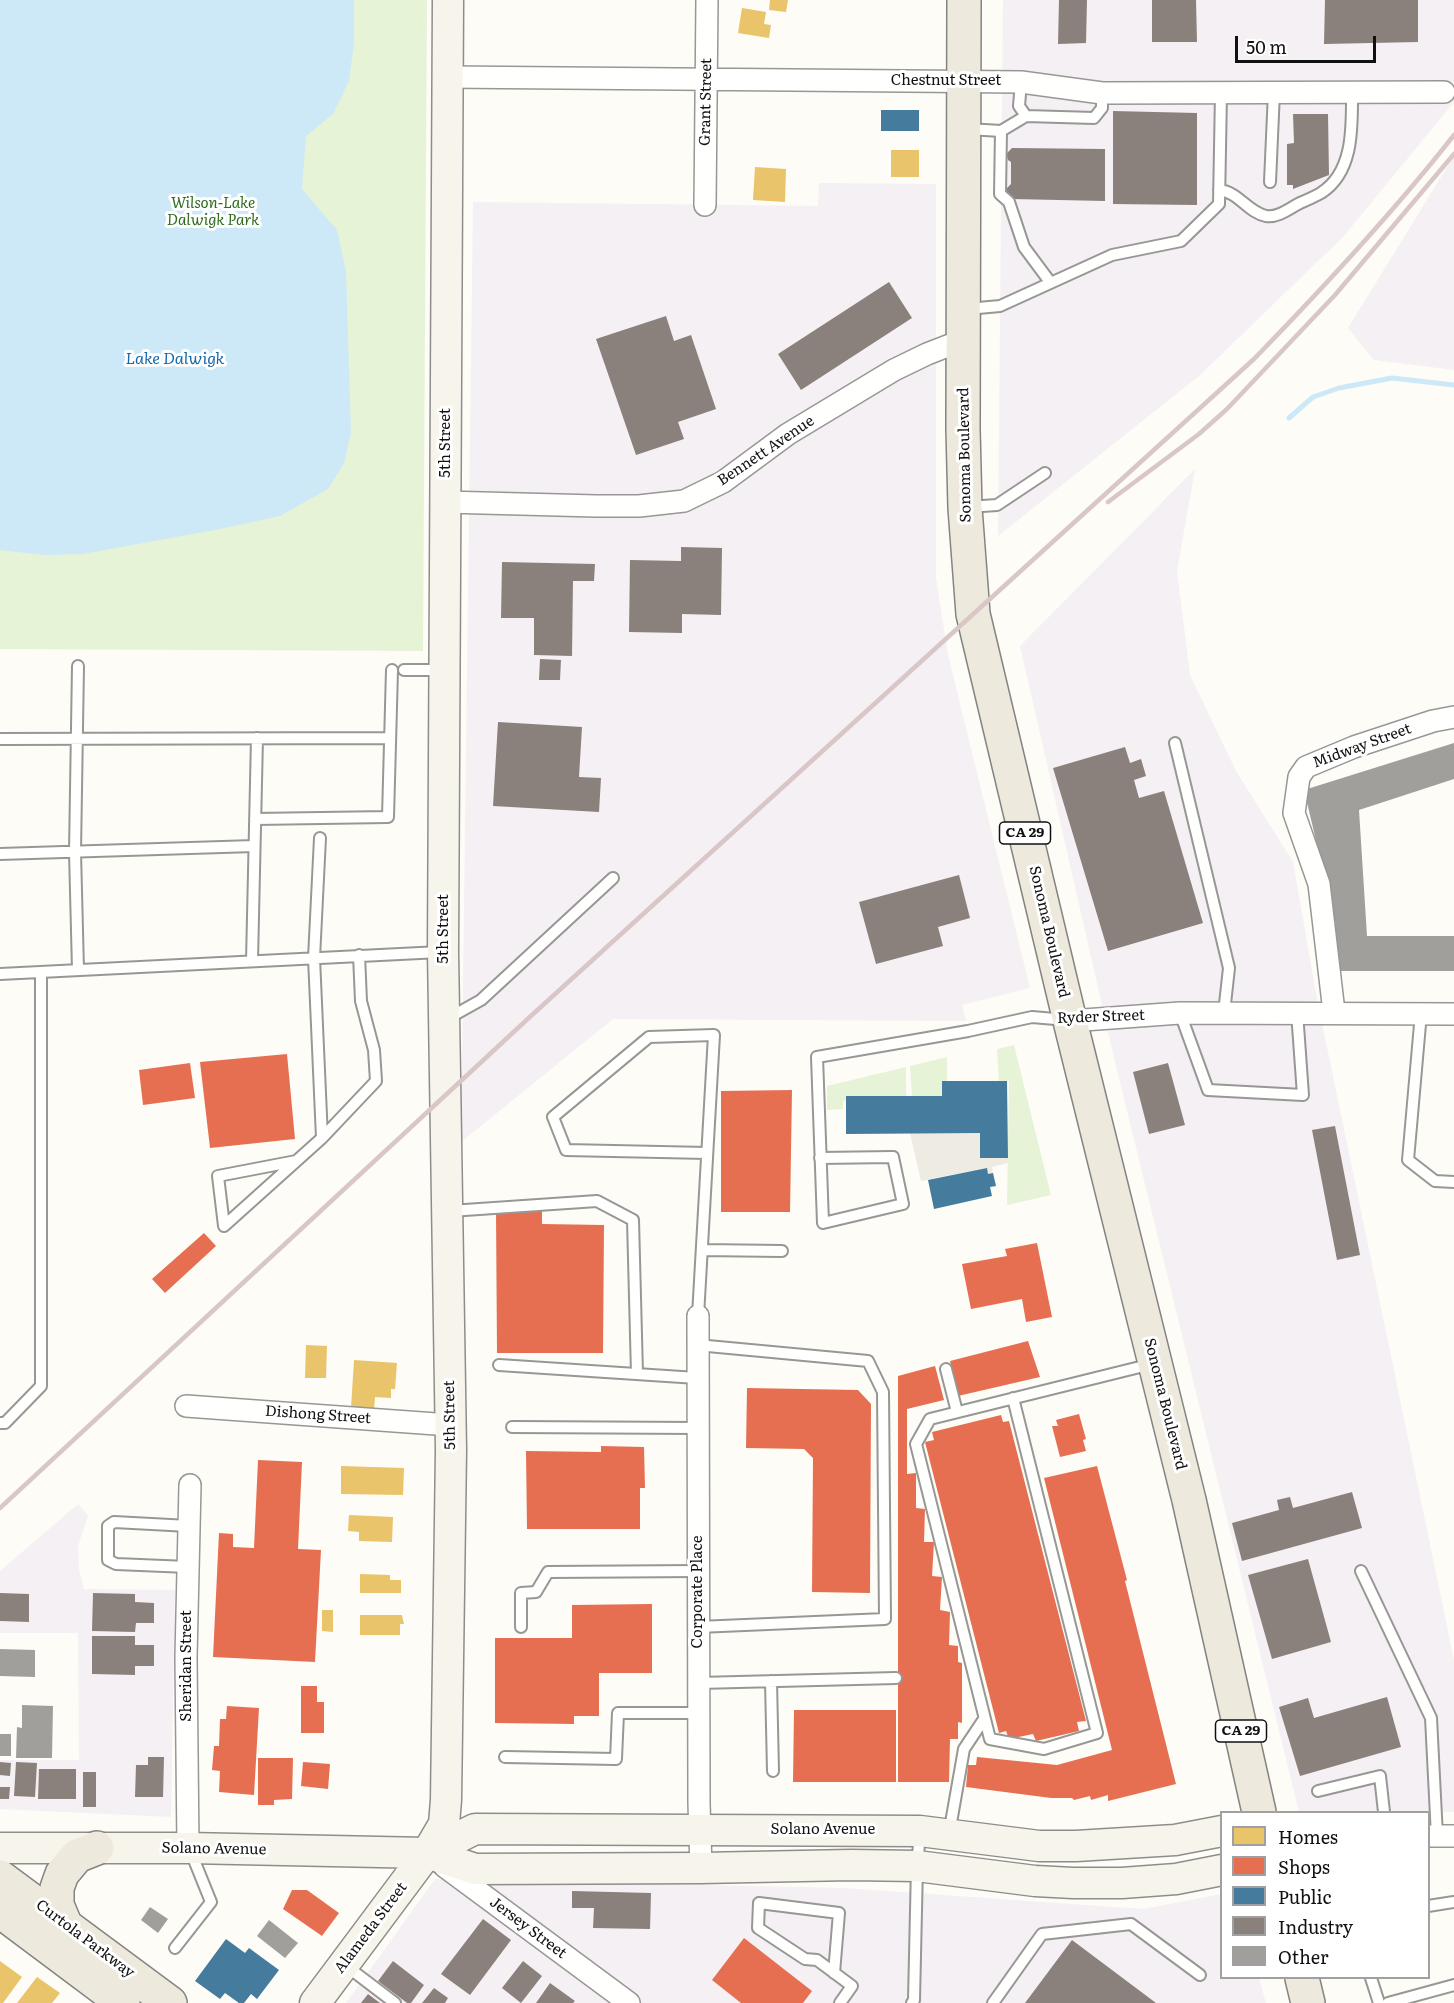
<!DOCTYPE html>
<html>
<head>
<meta charset="utf-8">
<style>
  body { margin:0 }
  #map { position:relative; width:1454px; height:2003px; overflow:hidden; background:#fdfcf7; font-family:Literata,serif }
  canvas { display:block }
  .legend { position:absolute; left:1220px; top:1811px; width:210px; height:168px; box-sizing:border-box; background:#fff; border:2px solid #a0a0a0; margin:0; padding:8px 10px; list-style:none; font-size:18px; color:#111 }
  .legend li { display:flex; align-items:center; gap:12px; height:30px }
  .legend b { width:30px; border:2px solid #a0a0a0 }
  .scale { position:absolute; left:1235px; top:36px; width:141px; height:27px; box-sizing:border-box; border:3px solid #111; border-top:0; padding-left:8px; font-size:18px; line-height:21px; white-space:nowrap; color:#111; -webkit-text-stroke:4px #fff; paint-order:stroke }
</style>
</head>
<body>
<div id="map">
<canvas width="1454" height="2003"></canvas>
<ul class="legend">
<li><b style="height:16px;background:#e9c46a"></b>Homes</li>
<li><b style="height:16px;background:#e76f51"></b>Shops</li>
<li><b style="height:16px;background:#457b9d"></b>Public</li>
<li><b style="height:16px;background:#8a817c"></b>Industry</li>
<li><b style="height:16px;background:#a19f9c"></b>Other</li>
</ul>
<div class="scale">50 m</div>
</div>
<script>
const ctx = document.querySelector('canvas').getContext('2d');
ctx.lineJoin = 'round';
function fill(path, color) {
  ctx.fillStyle = color;
  ctx.fill(path, 'evenodd');
}
function stroke(path, color, width, dash) {
  ctx.strokeStyle = color;
  ctx.lineWidth = width;
  ctx.lineCap = dash ? 'butt' : 'round';
  ctx.setLineDash(dash || []);
  ctx.stroke(path);
}
function drawText(font, color, halo, rows, align = 'center') {
  ctx.font = font + ' Literata,serif';
  ctx.lineWidth = 6;
  ctx.setLineDash([]);
  ctx.textBaseline = 'middle';
  ctx.strokeStyle = halo;
  ctx.fillStyle = color;
  for (const [text, x, y, turn = 0] of rows) {
    ctx.save();
    ctx.translate(x, y);
    ctx.rotate((+turn || 0) * Math.PI / 180);
    ctx.textAlign = isNaN(turn) ? turn : align;
    if (halo) ctx.strokeText(text, 0, 0);
    ctx.fillText(text, 0, 0);
    ctx.restore();
  }
}
const industrial = new Path2D(`
  M1003 0H1454V102L1343 237 1200 375 998 536Z
  M1454 156V370L1374 360 1348 328Z
  M819 183 936 184V578L948 655 1030 988 962 1005 966 1021 613 1019 461 1142 473 202 818 206Z
  M1195 469 1177 571 1190 675 1236 771 1293 862 1317 999 1454 1660V1812H1299L1115 1062 1020 646Z
  M78 1504 88 1516 78 1546 79 1569 84 1589 175 1590 171 1817 0 1809V1760H79L78 1633H0V1571Z
  M435 1879 844 1888 1143 1909 1221 1894 1222 1978H1259L1266 2003H346Z`);
const green = new Path2D(`
  M0 0H427L423 651 0 649Z
  M1014 1045 1051 1195 1007 1205 1009 1081H999L997 1049Z
  M947 1057V1081H942V1096H912L910 1066Z
  M906 1067V1096H846V1100L843 1101V1109L827 1110V1086Z`);
const plaza = new Path2D(`
  M910 1133H980V1158H1008V1163L992 1167 993 1173 988 1174 986 1168 921 1181Z`);
const water = new Path2D(`
  M0 0H354V43L349 81 333 114 306 136 302 189 337 230 346 272 351 433 344 463 328 489 280 516 220 529 83 554 44 555 0 550Z`);
const homes = new Path2D(`
  M770 0H788L786 12 769 10Z
  M742 8 766 12 764 24 771 25 769 38 738 33Z
  M891 150H919V177H891Z
  M755 167 786 169 785 202 753 200Z
  M306 1345 327 1346 326 1378H305Z
  M354 1360 397 1363 395 1389H391V1398L375 1397 374 1410 351 1408Z
  M341 1466 404 1468 403 1495 341 1494Z
  M349 1515 393 1517 392 1542 359 1541V1532L348 1531Z
  M360 1574 390 1575V1580H401V1593H360Z
  M322 1610H333V1632L322 1631Z
  M360 1615H402L404 1624H400V1635H360Z
  M0 1961 22 1977 3 2003H0Z
  M37 1977 60 1993 52 2003H17Z`);
const shops = new Path2D(`
  M287 1054 295 1139 210 1148 200 1062Z
  M190 1063 195 1098 143 1105 139 1070Z
  M792 1090 790 1212H721V1091Z
  M542 1211V1224L604 1225 603 1353H497L496 1212Z
  M204 1233 216 1246 165 1293 152 1279Z
  M1037 1243 1052 1317 1026 1322 1022 1299 971 1309 962 1264 1007 1256 1005 1249Z
  M1028 1341 1040 1377 958 1396 950 1361Z
  M935 1366 944 1400 907 1409V1474L916 1473V1508L925 1509 924 1542H934L932 1576 942 1577 940 1610 950 1612 949 1645 958 1646V1662L962 1663V1723L958 1722V1739H950L949 1782H898V1376Z
  M747 1388 858 1390 871 1404 870 1593 812 1592 813 1458 804 1449 746 1448Z
  M1079 1414 1086 1439 1083 1440 1086 1451 1060 1457 1052 1426H1058L1056 1420Z
  M1001 1415 1003 1422 1009 1421 1086 1721 1077 1722 1079 1731 1036 1741 1033 1734 1009 1739 1006 1731 999 1733 925 1442 934 1440 932 1432Z
  M601 1446 644 1447 645 1488H640V1529H527L526 1451 601 1452Z
  M258 1460 302 1462 298 1549 321 1550 315 1662 213 1657 219 1533 233 1534V1547L254 1548Z
  M1097 1466 1127 1580 1125 1581 1176 1784 1108 1801V1795L1091 1800 1090 1796 1074 1800 1072 1798H1051L966 1787 968 1765H976L977 1757 1057 1765 1112 1750 1044 1478Z
  M652 1604V1673H599V1716H574V1724L495 1723V1638H572V1605Z
  M301 1686H317V1702H324V1733H301Z
  M227 1706 259 1708 254 1795 219 1792 220 1771 212 1770 214 1746H219L220 1719H226Z
  M794 1710H896V1782H793Z
  M258 1758H293L292 1799 274 1800V1805H258Z
  M303 1762 330 1764 328 1789 301 1786Z
  M292 1890H307L339 1913 322 1936 283 1909Z
  M744 1938 812 1991 803 2003H741L712 1980Z`);
const public = new Path2D(`
  M881 110H919V131H881Z
  M942 1081H1007L1008 1158H980V1133L846 1134V1096H942Z
  M987 1168 988 1174 993 1173 996 1186 990 1187 992 1196 934 1209 928 1180Z
  M226 1939 245 1953 249 1948 279 1970 257 1999 251 1994 244 2003H239L225 1993 220 1999 195 1981Z`);
const industry = new Path2D(`
  M1059 0H1087L1086 43 1058 44Z
  M1152 0H1196L1197 42H1152Z
  M1325 0H1418V42L1324 44Z
  M1113 111 1197 113V205L1113 204Z
  M1293 114H1328L1329 175 1293 189V185H1287V144L1294 143Z
  M1012 148 1105 149V201L1012 199 1007 195 1006 189 1011 184V162L1008 160 1006 154Z
  M889 282 912 318 801 390 778 354Z
  M666 316 674 341 691 335 716 409 678 422 684 439 636 455 596 339Z
  M681 547 722 548 721 615 682 614V633L629 632 630 560 681 561Z
  M502 562 595 564 594 581H573L572 656 534 655V618H501Z
  M540 659 561 660 560 680H539Z
  M498 722 582 727 579 777 601 778 599 812 493 806Z
  M1125 747 1130 763 1141 759 1146 776 1134 780 1139 798 1164 791 1203 923 1108 951 1053 768Z
  M959 875 970 918 938 927 943 946 876 964 859 902Z
  M1168 1063 1185 1125 1149 1134 1133 1072Z
  M1335 1126 1360 1255 1337 1260 1312 1130Z
  M1352 1492 1362 1528 1242 1561 1232 1523 1279 1510 1277 1500 1290 1497 1293 1508Z
  M1308 1559 1331 1642 1272 1659 1248 1575Z
  M0 1593 29 1594V1622L0 1621Z
  M93 1593 135 1594V1602L154 1603V1623H136L135 1632 92 1631Z
  M92 1636H135V1645H154V1666H135V1675L92 1674Z
  M1387 1697 1401 1747 1300 1776 1279 1707 1308 1698 1314 1718Z
  M148 1757H164L163 1797H135L136 1765H148Z
  M0 1762 11 1763 10 1776 0 1775Z
  M16 1762 37 1763 35 1797 14 1796Z
  M39 1769H76V1799H38Z
  M83 1772H96V1807H83Z
  M0 1787H10L9 1799H0Z
  M572 1891 651 1893 650 1929 593 1928 594 1908H572Z
  M483 1919 511 1940 470 1995 441 1974Z
  M1072 1940 1156 2003H1025Z
  M393 1961 424 1985 411 2003H407L378 1981Z
  M523 1961 542 1976 521 2003 502 1988Z
  M550 1983 575 2001 573 2003H536Z
  M434 1988 448 1998 445 2003H422Z
  M368 1994 380 2003H361Z`);
const stream = new Path2D(`
  M1289 418 1313 397 1339 388 1392 378 1454 385`);
const building = new Path2D(`
  M1454 743V779L1359 810 1367 936H1454V971H1340L1335 920 1304 790Z
  M0 1649 35 1650V1677L0 1676Z
  M22 1705 53 1706 52 1758H16L17 1727 22 1728Z
  M0 1734H11V1756H0Z
  M150 1907 168 1919 158 1933 141 1920Z
  M269 1920 298 1943 285 1958 257 1936Z`);
const lane = new Path2D(`
  M1021 82 1019 106 1026 116 1094 118 1102 108V93
  M968 129 1001 131 1026 116
  M1001 131 1000 194 1009 202 1024 247 1050 282
  M1270 182 1274 92
  M1219 190C1239 192 1247 212 1266 216 1278 218 1290 208 1300 203 1307 200 1314 197 1321 193 1354 172 1352 127 1352 92
  M967 309 1000 306 1112 255 1181 241 1219 204 1221 93
  M968 507 997 505 1045 473
  M78 666 75 852 78 970
  M404 670H444
  M0 739 390 738
  M1175 743 1229 968 1224 1013
  M255 819 388 817 392 670
  M320 838 314 958 322 1138
  M0 854 254 846
  M252 961 257 738
  M0 974 440 952
  M1180 1013 1208 1090 1303 1095 1297 1012
  M1421 1013 1408 1160 1435 1181 1454 1182
  M447 1019 481 1000 613 878
  M820 1158 893 1157 903 1204 823 1223 817 1057 968 1031 1032 1017 1067 1020
  M296 1161 218 1176 224 1226 322 1138 376 1081 374 1050 361 1001 359 955
  M450 1211 597 1201 633 1220 637 1374
  M702 1250 782 1251
  M698 1316 714 1035 649 1037 553 1117 566 1150 707 1153
  M697 1345 868 1361 883 1392 885 1619 698 1627
  M499 1365 697 1378
  M946 1369 957 1412
  M1013 1398 1097 1733 1044 1749 990 1739 916 1444 930 1419 1152 1364
  M0 1423H5L41 1386V972
  M512 1427 697 1428
  M188 1567 116 1564 108 1560V1526L114 1522 189 1526
  M1361 1571 1431 1718 1437 1836
  M521 1627V1593L536 1592 548 1572 698 1571
  M771 1681 773 1771
  M699 1683 896 1678
  M505 1757 616 1759 618 1713H698
  M1318 1791 1380 1776 1384 1812
  M949 1834 964 1749 984 1719
  M1428 1906 1454 1902
  M175 1948 211 1902 190 1850
  M345 1965 395 2003
  M834 1973 839 1913 759 1903 758 1928 805 1959 817 1960 852 1986 840 2003
  M1371 1978 1379 2003
  M912 2003 914 2000 917 1866 920 1833
  M993 2003 1042 1934 1131 1924 1200 1975
  M1388 2003 1454 1985`);
const street = new Path2D(`
  M447 77 1021 82 1102 93 1444 92
  M705 205 707 0
  M445 502 596 506H639L684 501 723 482 788 434 894 370 927 354 963 340
  M1334 1012 1319 884 1294 813 1299 777 1306 767 1354 747 1433 721 1454 717
  M1070 1021 1180 1013 1454 1014
  M698 1316 699 1803 701 1868
  M186 1406 450 1425
  M1428 1836H1454
  M188 1848 186 1657 190 1485
  M444 1866 629 2003`);
const secondary = new Path2D(`
  M0 1848H188L427 1853 475 1869 701 1868 851 1865 917 1866 1035 1881 1073 1883H1122L1176 1879 1222 1870
  M427 1853 475 1829 920 1831 1039 1846H1076L1175 1840 1222 1831
  M315 2003 427 1853 444 1824 446 1800 451 1450 443 951 448 0`);
const primary = new Path2D(`
  M964 0 963 429 965 508 973 614 1070 1021 1189 1500 1259 1812
  M0 1877 170 2003
  M0 1911 123 2003
  M65 1924 57 1905V1888L62 1874 77 1856 97 1848
  M1302 1978 1308 2003`);
const rail = new Path2D(`
  M1108 502 1199 434 1227 409 1335 295 1454 154
  M0 1508 532 1015 1254 359C1324 287 1392 214 1454 135`);
const shields = [
  [1025,833,51],
  [1241,1731,51]
];
const shieldNames = [
  ["CA 29",1025,833],
  ["CA 29",1241,1731]
];
const streetNames = [
  ["Chestnut Street",946,81],
  ["Grant Street",706,102,-89],
  ["5th Street",446,443,-90],
  ["Bennett Avenue",766,451,-34],
  ["Sonoma Boulevard",965,455,-91],
  ["Midway Street",1362,746,-20],
  ["5th Street",444,929,-90],
  ["Sonoma Boulevard",1049,932,77],
  ["Ryder Street",1101,1017,-2],
  ["Sonoma Boulevard",1165,1404,76],
  ["Dishong Street",318,1415,4],
  ["5th Street",450,1415,-91],
  ["Corporate Place",698,1592,-90],
  ["Sheridan Street",187,1666,-90],
  ["Solano Avenue",823,1830],
  ["Solano Avenue",214,1849,1],
  ["Alameda Street",371,1928,-53],
  ["Jersey Street",528,1928,37],
  ["Curtola Parkway",85,1939,37]
];
const parkNames = [
  ["Wilson-Lake",213,204],
  ["Dalwigk Park",213,221]
];
const waterNames = [
  ["Lake Dalwigk",175,359]
];
fill(industrial, '#f5f0f3');
fill(green, '#e7f3d7');
fill(plaza, '#edebe2');
fill(water, '#cde8f7');
fill(homes, '#e9c46a');
fill(shops, '#e76f51');
fill(public, '#457b9d');
fill(industry, '#8a817c');
stroke(stream, '#cde8f7', 5);
fill(building, '#a19f9c');
stroke(lane, '#979795', 14);
stroke(street, '#979795', 24);
stroke(secondary, '#8e8d8b', 33);
stroke(primary, '#858482', 36);
stroke(lane, '#fffffe', 10);
stroke(street, '#fffffe', 21);
stroke(secondary, '#f6f4eb', 30);
stroke(primary, '#ede9dc', 33);
stroke(rail, '#d9c6c7', 4.5);
for (const [x, y, w] of shields) {
  const box = new Path2D();
  box.roundRect(x - w / 2, y - 11, w, 22, 4.5);
  ctx.fillStyle = '#fff';
  ctx.fill(box);
  stroke(box, '#111', 1.5);
}
drawText('bold 14px', '#111', null, shieldNames);
drawText('15px', '#111', '#fff', streetNames);
drawText('italic 15px', '#2f6b1f', '#fff', parkNames);
drawText('italic 16px', '#1768a6', '#fff', waterNames);
</script>
</body>
</html>
